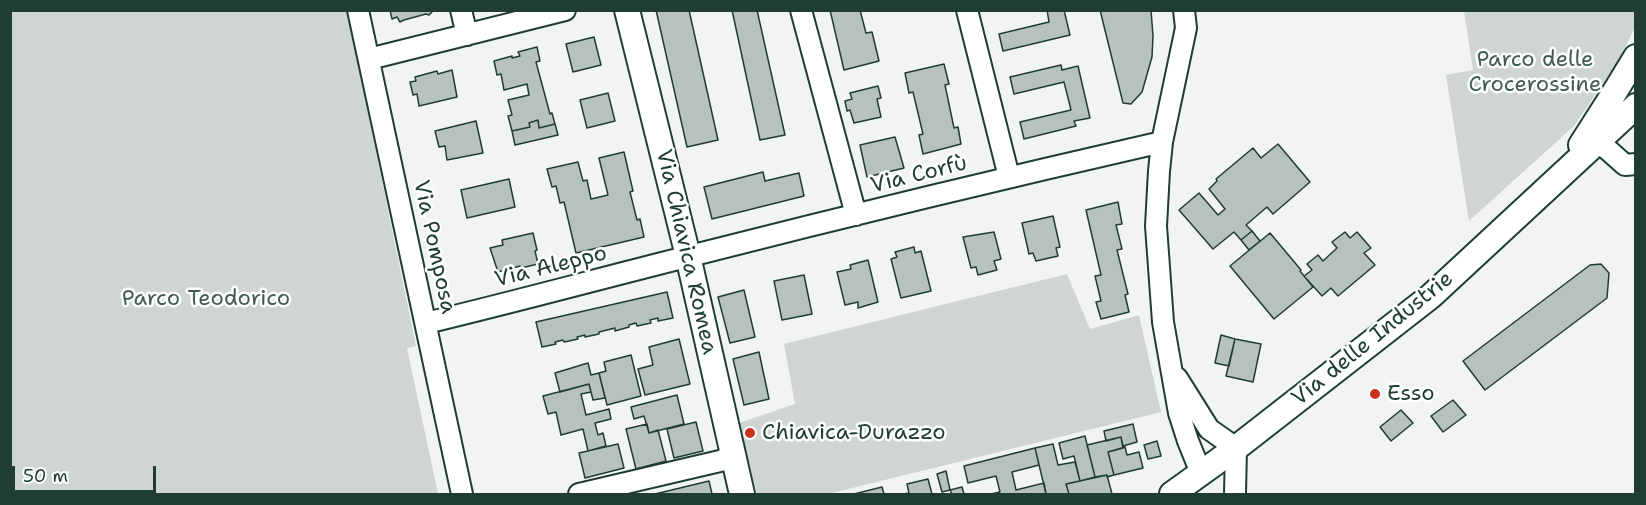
<!DOCTYPE html>
<html>
<head>
<meta charset="utf-8">
<style>
  body { margin:0 }
  #map { position:relative; width:1646px; height:505px; overflow:hidden; background:#f2f3f3; font-family:"Shantell Sans",sans-serif }
  canvas { display:block }
  .frame { position:absolute; inset:0; border:12px solid #1f3d34; pointer-events:none }
  .scale { position:absolute; left:12px; top:466px; width:144px; height:27px; box-sizing:border-box; border:3px solid #1f3d34; border-top:0; padding-left:8px; font-size:18px; line-height:21px; white-space:nowrap; color:#1f3d34; -webkit-text-stroke:4px #fff; paint-order:stroke }
</style>
</head>
<body>
<div id="map">
<canvas width="1646" height="505"></canvas>
<div class="frame"></div>
<div class="scale">50 m</div>
</div>
<script>
const ctx = document.querySelector('canvas').getContext('2d');
ctx.lineJoin = 'round';
function fill(path, color) {
  ctx.fillStyle = color;
  ctx.fill(path, 'evenodd');
}
function stroke(path, color, width, dash) {
  ctx.strokeStyle = color;
  ctx.lineWidth = width;
  ctx.lineCap = dash ? 'butt' : 'round';
  ctx.setLineDash(dash || []);
  ctx.stroke(path);
}
function drawText(font, color, halo, rows, align = 'center') {
  ctx.font = font + ' "Shantell Sans",sans-serif';
  ctx.lineWidth = 5;
  ctx.setLineDash([]);
  ctx.textBaseline = 'middle';
  ctx.strokeStyle = halo;
  ctx.fillStyle = color;
  for (const [text, x, y, turn = 0] of rows) {
    ctx.save();
    ctx.translate(x, y);
    ctx.rotate((+turn || 0) * Math.PI / 180);
    ctx.textAlign = isNaN(turn) ? turn : align;
    if (halo) ctx.strokeText(text, 0, 0);
    ctx.fillText(text, 0, 0);
    ctx.restore();
  }
}
const green = new Path2D(`
  M10 11H347L416 346 407 348 438 494H11Z
  M1464 11H1636L1635 27 1619 60 1574 126 1469 221 1446 75 1473 70Z
  M1067 274 1090 329 1139 315 1161 412 828 494H757L739 423 795 404 784 344Z`);
const building = new Path2D(`
  M390 10H431L432 12 429 15 426 14 404 20 400 22 397 17 392 19Z
  M656 10H689L718 140 687 147Z
  M732 10H757L785 135 760 140Z
  M830 10H860L866 33 872 32 879 61 844 70Z
  M1047 10H1064L1070 35 1003 51 999 34 1049 22Z
  M1100 10H1151L1153 36 1152 57 1142 92 1131 104 1123 103Z
  M594 37 601 65 573 72 566 44Z
  M537 47 540 61 536 62 550 114 552 113 555 124 539 128 538 120 529 123 530 127 512 131 508 116 512 115 508 100 529 95 527 84 504 90 501 74 497 75 494 61 512 56V58L520 56 518 52Z
  M944 64 949 84 945 85 954 128 958 127 961 144 923 154 919 135 923 134 913 92 909 93 905 73Z
  M1061 65 1062 70 1078 66 1090 118 1074 121 1076 126 1024 139 1020 122 1071 110 1064 82 1014 94 1010 77Z
  M452 70 457 97 419 106 417 94 413 95 410 82 416 81 415 77 437 71 438 74Z
  M878 86 881 98 877 99 881 117 854 123 850 110 847 111 845 101 852 99 850 93Z
  M608 93 615 121 587 128 580 100Z
  M538 120 539 128 555 124 558 135 515 145 512 131 530 127 529 123Z
  M476 121 483 153 447 160 445 146 439 147 435 131Z
  M895 137 904 168 867 177 860 145Z
  M1278 144 1310 182 1273 214 1267 207 1246 225 1252 231 1241 240 1234 232 1213 249 1179 210 1199 193 1218 215 1225 209 1209 189 1217 181 1216 179 1253 148 1261 158Z
  M624 152 633 191 630 192 637 220 640 219 644 237 576 253 564 202 560 203 556 186 552 187 547 169 578 162 583 181 587 180 591 199 608 195 599 158Z
  M763 172 765 181 799 173 804 196 712 219 704 187Z
  M509 179 515 207 467 218 461 190Z
  M1118 202 1122 224 1116 225 1122 249 1117 250 1128 294 1125 295 1129 312 1101 319 1096 302 1101 301 1095 276 1101 275 1086 210Z
  M1053 216 1060 247 1056 248 1058 256 1036 261 1033 253 1029 254 1022 223Z
  M1252 231 1260 241 1249 250 1241 240Z
  M994 232 1001 259 994 261 997 270 978 275 976 267 971 268 963 237Z
  M1345 232 1350 238 1357 232 1371 248 1364 253 1375 265 1338 296 1331 288 1322 296 1304 276 1312 270 1307 264 1318 255 1323 261 1337 248 1332 242Z
  M533 233 537 250 535 251 538 264 521 268 520 266 498 272 490 248 503 245 502 240Z
  M1270 233 1301 270 1300 271 1313 287 1274 319 1230 266Z
  M914 247 915 253 921 251 931 291 901 298 891 259 897 257 895 252Z
  M868 260 878 302 858 308V302L845 305 837 272 851 269 850 265Z
  M1601 264 1609 273 1607 298 1485 390 1463 361 1590 265Z
  M804 275 812 314 782 320 774 281Z
  M744 290 755 337 730 343 718 297Z
  M667 292 673 318 658 321V318L650 320 651 323 637 326 636 323 629 325V327L615 331V328L599 332V334L585 337V335L577 337 578 339 564 342 563 340 555 342 556 344 542 347 536 322Z
  M1221 335 1235 339 1229 366 1215 363Z
  M679 339 690 384 645 395 638 369 653 365 649 347Z
  M1235 339 1261 344 1253 382 1226 376Z
  M759 352 769 399 744 405 733 359Z
  M631 355 641 396 607 405 599 373 606 371 604 362Z
  M588 363 591 375 599 373 605 398 593 400 589 384 560 392 555 373Z
  M589 384 591 392 581 394 586 415 609 409 611 419 595 423 598 435 603 433 606 446 588 451 583 429 561 435 556 412 548 414 543 396Z
  M677 395 684 424 649 433 644 416 634 419 631 407Z
  M1453 400 1466 415 1443 432 1431 416Z
  M1401 410 1413 423 1391 441 1380 427Z
  M696 422 703 451 674 458 667 429Z
  M647 424 649 433 658 430 666 461 636 469 626 429Z
  M1133 424 1137 442 1123 446 1121 437 1106 441 1104 431Z
  M1085 436 1095 477 1080 481 1074 456 1063 459 1059 443Z
  M1121 437 1123 448 1108 452 1114 475 1107 477V475L1095 477 1087 445Z
  M1157 441 1161 456 1148 459 1144 445Z
  M618 444 624 468 585 478 579 453Z
  M1053 444 1058 465 1075 462 1080 481 1066 484 1069 494H1046L1035 448Z
  M1125 447 1127 455 1139 452 1143 468 1114 475 1108 452Z
  M1035 448 1039 465 1012 472 1016 490 1044 483 1046 494H991L1000 492 996 476 968 483 964 466Z
  M946 471 950 490 942 492 937 474Z
  M1107 475 1112 494H1069L1066 484Z
  M928 479 932 494H903L909 493 907 484Z
  M709 481 712 494H655Z
  M882 487 884 494H854Z
  M962 487 964 494H952L950 490Z`);
const minor = new Path2D(`
  M358 10 462 494
  M461 10 467 35
  M801 10 856 215
  M967 10 1009 177
  M1184 10 1186 28 1162 142 1159 171 1156 226 1163 322 1179 413 1188 441 1201 473
  M369 59 565 10
  M1597 128 1598 141 1625 165 1636 164
  M426 323C514 302 602 278 690 256 847 216 1004 178 1162 142
  M1177 378 1209 429 1236 448 1235 494
  M579 494 720 461 734 456`);
const tertiary = new Path2D(`
  M627 10 688 256 742 494
  M1581 145 1611 98 1636 57
  M1172 494 1236 448 1431 296 1636 106`);
const markers = [
  [1375,394,6,"#c8321e"],
  [750,433,6,"#c8321e"]
];
const parkNames = [
  ["Parco delle",1535,60],
  ["Crocerossine",1535,85],
  ["Parco Teodorico",206,299]
];
const streetNames = [
  ["Via Corfù",919,175,-14],
  ["Via Pomposa",434,247,78],
  ["Via Chiavica Romea",686,252,77],
  ["Via Aleppo",551,267,-14],
  ["Via delle Industrie",1373,339,-39]
];
const poiNames = [
  ["Esso",1387,394],
  ["Chiavica-Durazzo",762,433]
];
fill(green, '#ced5d3');
fill(building, '#b7c1bd');
stroke(building, '#1f3d34', 1.5);
stroke(minor, '#1f3d34', 24);
stroke(tertiary, '#1f3d34', 28);
stroke(minor, '#fff', 20);
stroke(tertiary, '#fff', 24);
for (const [x, y, r, color] of markers) {
  const dot = new Path2D();
  dot.arc(x, y, r, 0, 2 * Math.PI);
  ctx.fillStyle = color;
  ctx.fill(dot);
  stroke(dot, '#fff', 2);
}
drawText('22px', '#425b54', '#fff', parkNames);
drawText('22px', '#1f3d34', '#fff', streetNames);
drawText('22px', '#1f3d34', '#fff', poiNames, 'left');
</script>
</body>
</html>
